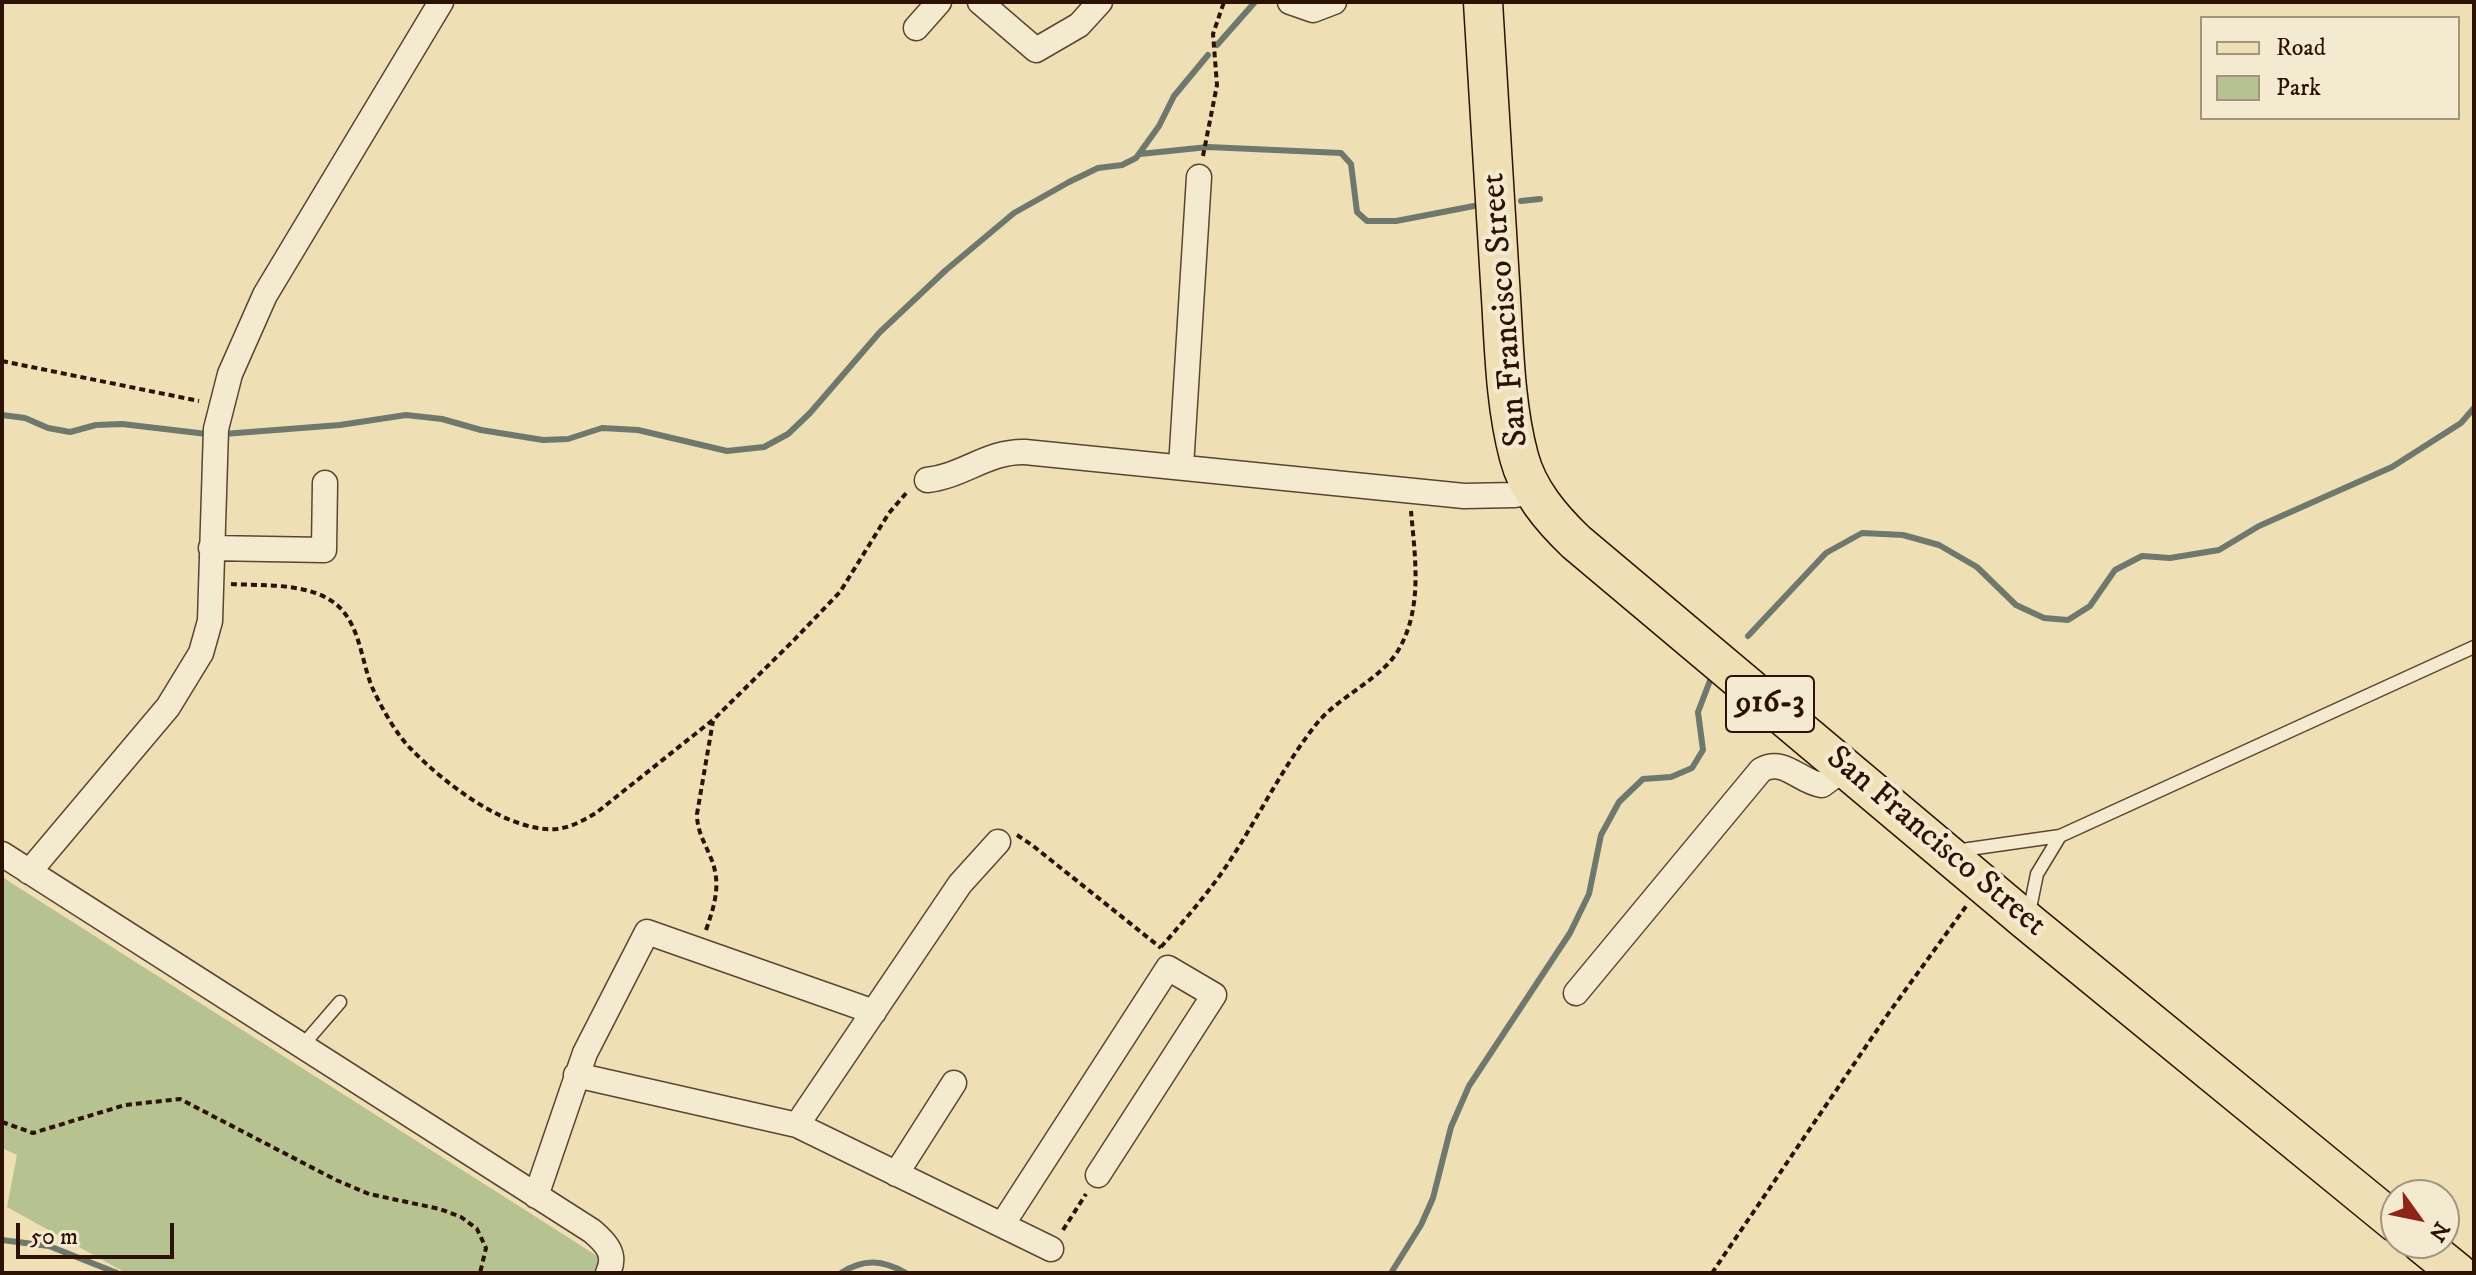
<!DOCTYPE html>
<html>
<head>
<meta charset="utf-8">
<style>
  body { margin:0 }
  #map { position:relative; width:2476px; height:1275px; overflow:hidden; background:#eedfb5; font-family:"IM FELL DW Pica",serif }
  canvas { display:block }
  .frame { position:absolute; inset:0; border:4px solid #2d1105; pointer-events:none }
  .legend { position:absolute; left:2200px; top:16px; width:260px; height:104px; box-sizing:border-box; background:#f4eacf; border:2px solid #a4937e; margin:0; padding:10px 14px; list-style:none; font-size:24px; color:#2d1105 }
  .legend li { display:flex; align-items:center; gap:16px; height:40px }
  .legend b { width:40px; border:2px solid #a4937e }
  .north { position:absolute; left:2380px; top:1179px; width:80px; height:80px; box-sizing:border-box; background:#f4eacf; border:2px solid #a4937e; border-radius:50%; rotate:123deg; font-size:22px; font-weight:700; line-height:32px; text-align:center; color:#2d1105 }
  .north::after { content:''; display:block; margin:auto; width:28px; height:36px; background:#8f2418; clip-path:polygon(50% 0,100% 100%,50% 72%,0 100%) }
  .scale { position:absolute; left:16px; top:1223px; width:158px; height:36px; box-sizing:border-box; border:4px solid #2d1105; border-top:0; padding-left:10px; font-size:24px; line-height:28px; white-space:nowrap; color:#2d1105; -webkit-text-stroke:6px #f4eacf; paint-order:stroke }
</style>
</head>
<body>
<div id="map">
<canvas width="2476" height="1275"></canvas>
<div class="frame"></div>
<ul class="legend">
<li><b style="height:10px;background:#eedfb5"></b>Road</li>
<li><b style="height:22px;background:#b6c28f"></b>Park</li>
</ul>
<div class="north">N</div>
<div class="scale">50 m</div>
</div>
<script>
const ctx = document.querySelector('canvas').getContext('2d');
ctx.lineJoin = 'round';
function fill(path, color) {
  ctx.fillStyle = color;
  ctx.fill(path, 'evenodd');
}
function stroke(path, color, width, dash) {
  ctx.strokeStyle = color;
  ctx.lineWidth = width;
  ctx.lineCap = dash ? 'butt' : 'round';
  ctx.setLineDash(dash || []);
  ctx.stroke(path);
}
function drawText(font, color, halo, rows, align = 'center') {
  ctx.font = font + ' "IM FELL DW Pica",serif';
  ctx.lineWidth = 8;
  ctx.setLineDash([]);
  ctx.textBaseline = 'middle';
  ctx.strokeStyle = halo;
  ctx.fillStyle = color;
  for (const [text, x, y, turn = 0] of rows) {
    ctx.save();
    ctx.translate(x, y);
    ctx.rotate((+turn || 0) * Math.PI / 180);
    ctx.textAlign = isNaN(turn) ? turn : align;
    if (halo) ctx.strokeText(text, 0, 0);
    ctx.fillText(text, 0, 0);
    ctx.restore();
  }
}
const green = new Path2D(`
  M2 877 602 1259 593 1273H126L7 1207 17 1155 2 1148Z`);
const stream = new Path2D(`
  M1217 45 1255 2
  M1140 154 1208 147 1341 153 1351 164 1357 212 1367 221H1396L1474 206
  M1521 201 1540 199
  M2 415 25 418 48 428 70 432 96 425 122 424 207 434
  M224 434 340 425 406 415 442 419 481 430 543 440 568 439 602 428 638 430 727 451 764 447 788 434 810 413 880 332 946 270 1014 213 1069 182 1098 168 1122 165 1136 158 1159 126 1174 96 1208 55
  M1748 636 1826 553 1862 533 1903 535 1939 545 1977 567 2016 605 2044 618 2068 620 2090 606 2115 570 2142 556 2170 558 2219 550 2259 526 2392 467 2461 423 2474 408
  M2 1240 49 1246 117 1273
  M841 1273C864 1258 883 1260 906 1273
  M1391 1273 1421 1225 1433 1198 1451 1127 1469 1086 1570 933 1589 894 1601 835 1619 802 1643 779 1671 777 1692 768 1703 750 1698 712 1711 678`);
const path = new Path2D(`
  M1203 156 1217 85 1213 34 1224 2
  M2 361 199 401
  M231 584C263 586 310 582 337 605 360 625 361 660 372 687 381 707 396 734 411 749 444 783 508 833 557 829 572 827 584 820 596 813L714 719 793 641 840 592 889 513 908 491
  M1017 835 1032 845 1161 948
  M706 930C715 904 722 882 710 856 704 841 697 831 697 814L713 721
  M1161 947C1182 923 1204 898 1223 871 1256 823 1281 768 1318 722 1341 695 1382 679 1399 649 1423 607 1415 557 1411 511
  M2 1122 33 1133 125 1105 180 1099 336 1180 369 1194 440 1209 461 1217 477 1229 486 1248 480 1273
  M1063 1230 1086 1194
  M1712 1273 1888 1014 1967 905`);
const service = new Path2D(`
  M1955 851 2060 836 2474 647
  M2029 913 2037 874 2060 836
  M302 1046 340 1002`);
const minor = new Path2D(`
  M980 2 1036 50 1079 25 1100 2
  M1290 2 1313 10 1334 2
  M916 28 939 2
  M1181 467 1199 177
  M927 480C964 476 987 451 1025 452L1464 496 1515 495 1534 492
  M211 548 324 550 325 483
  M2 854 592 1231C606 1243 617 1254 608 1273
  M29 872 168 707 201 653 210 621 216 429 230 374 265 295 441 2
  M1576 993 1761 770C1785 757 1799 782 1822 785L1845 768
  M576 1075 797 1125 1051 1249
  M797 1125 960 884 998 842
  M896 1174 954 1083
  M536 1196 585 1053 647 932 874 1012
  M1002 1225 1168 968 1214 995 1098 1175`);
const primary = new Path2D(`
  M1483 2C1489 95 1495 188 1500 282 1504 339 1504 401 1519 457 1528 491 1551 518 1576 542L2028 922 2396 1223
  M2421 1243 2458 1273`);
const shields = [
  [1770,704,88]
];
const shieldNames = [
  ["916-3",1770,704]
];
const streetNames = [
  ["San Francisco Street",1507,310,-95],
  ["San Francisco Street",1935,843,40]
];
fill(green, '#b6c28f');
stroke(stream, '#6e786d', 6);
stroke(service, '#5d4431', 15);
stroke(minor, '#5d4431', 27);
stroke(primary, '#2d1105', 41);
stroke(path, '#2d1105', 4, [6, 4]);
stroke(service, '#f4eacf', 12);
stroke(minor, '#f4eacf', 24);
stroke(primary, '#eedfb5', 38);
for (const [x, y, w] of shields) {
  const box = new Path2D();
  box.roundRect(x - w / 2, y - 28, w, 56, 6);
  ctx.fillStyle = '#f4eacf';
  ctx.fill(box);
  stroke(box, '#2d1105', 2);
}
drawText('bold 32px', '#2d1105', null, shieldNames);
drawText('34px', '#2d1105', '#f4eacf', streetNames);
</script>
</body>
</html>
